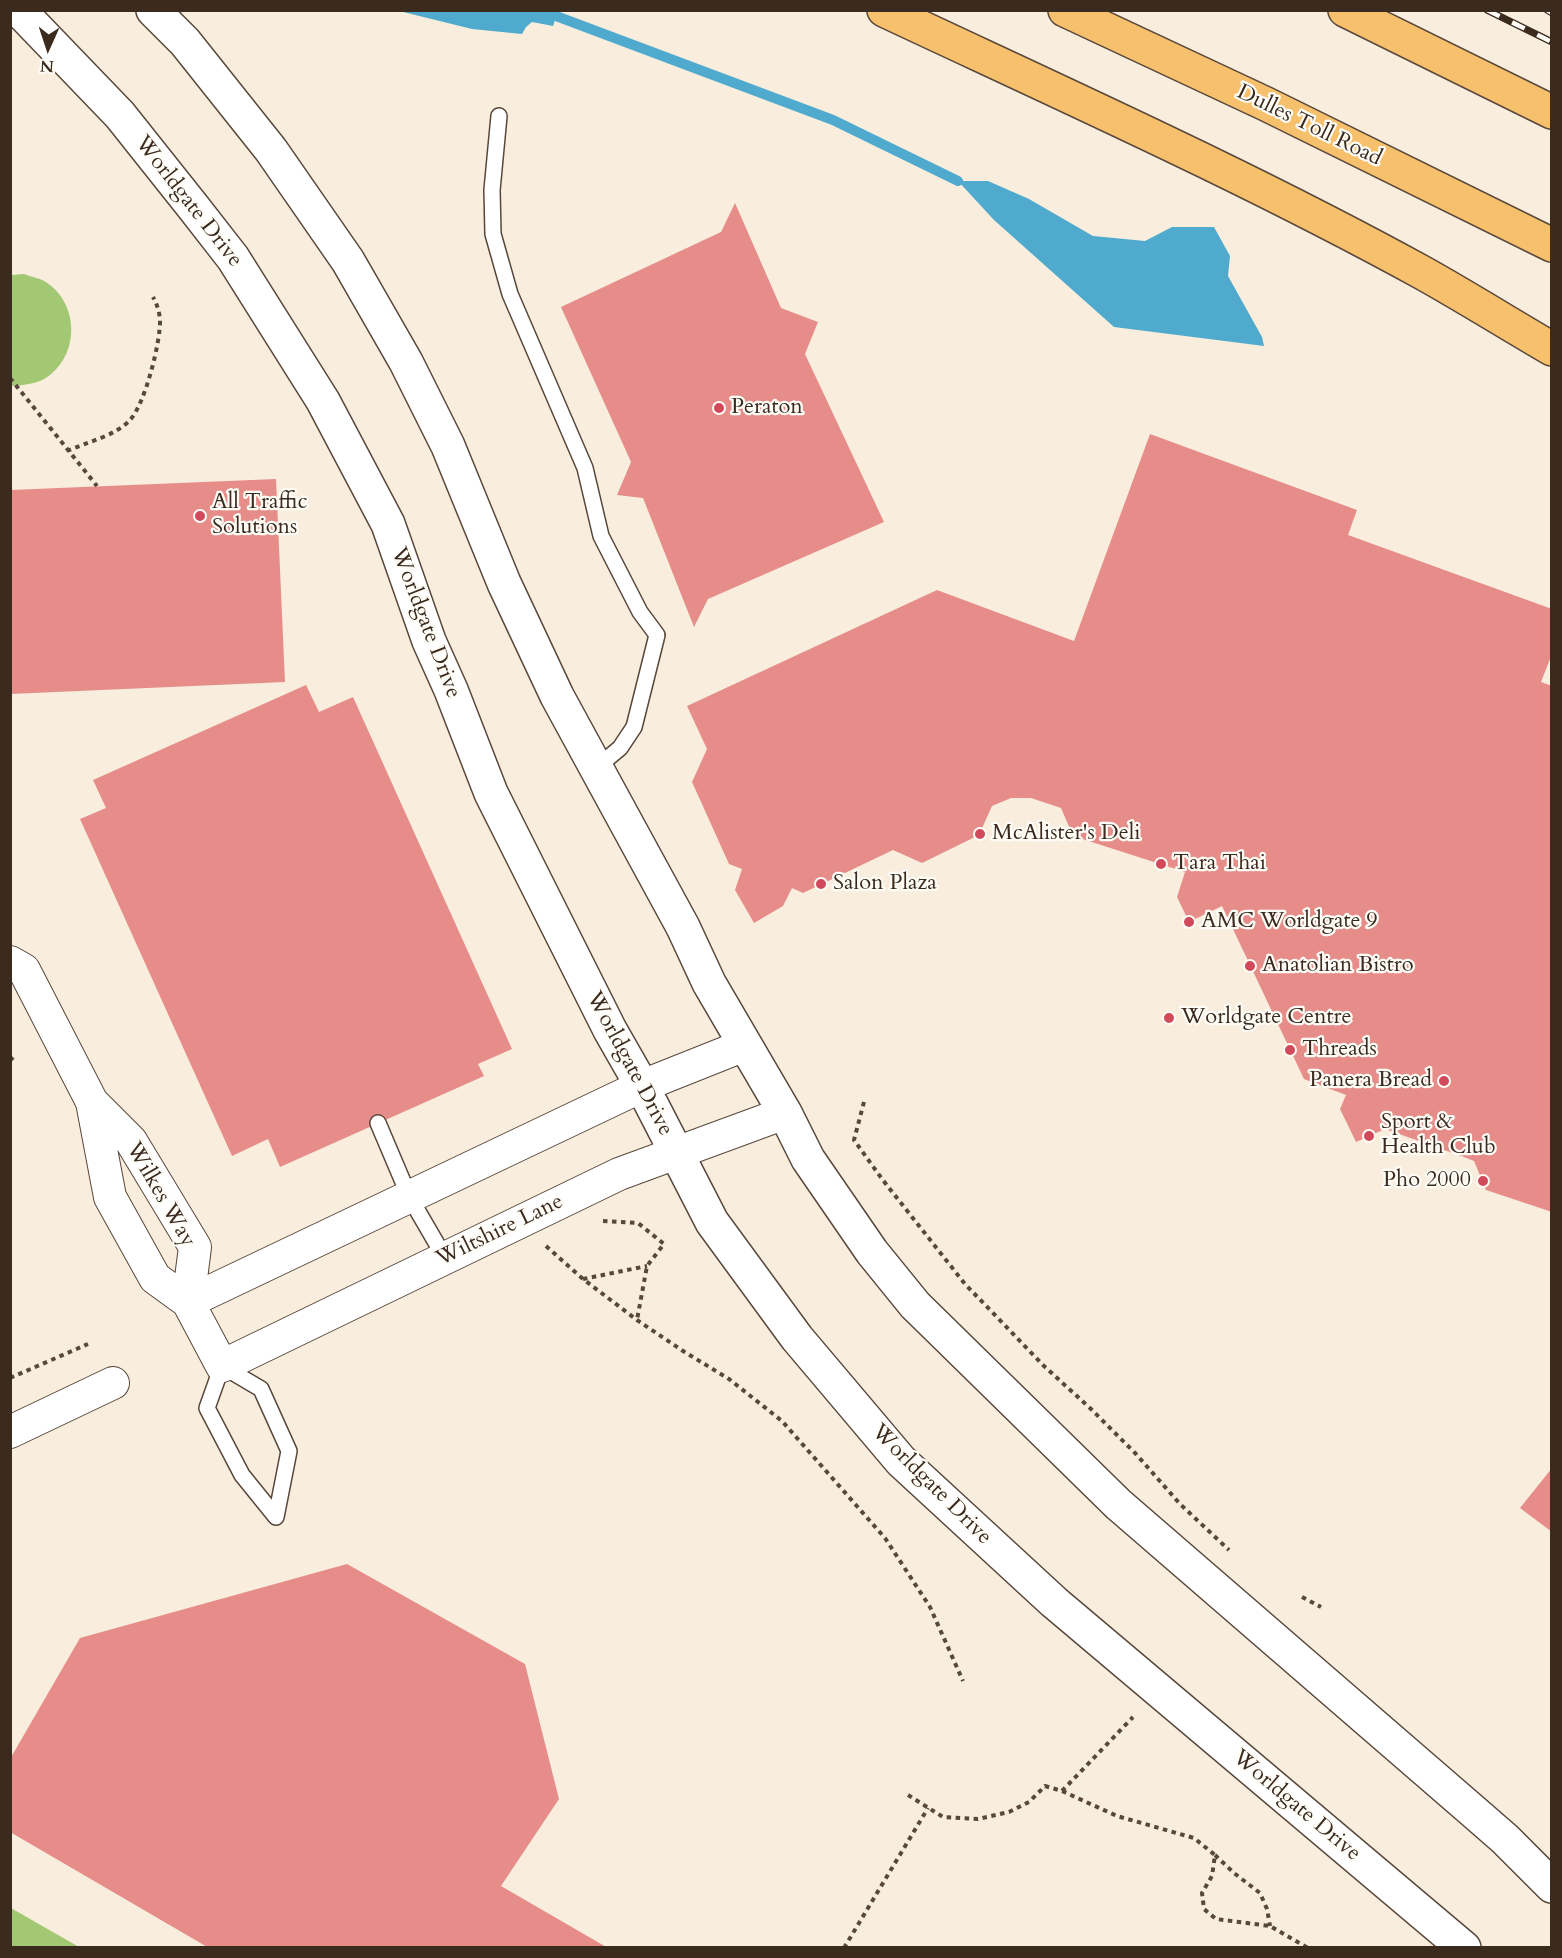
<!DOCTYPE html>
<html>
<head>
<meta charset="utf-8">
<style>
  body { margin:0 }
  #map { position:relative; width:1562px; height:1958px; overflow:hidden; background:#f9eede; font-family:Cardo,serif }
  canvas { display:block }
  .frame { position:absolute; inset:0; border:12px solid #3b2a1e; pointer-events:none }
  .north { position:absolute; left:18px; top:18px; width:60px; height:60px; -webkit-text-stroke:4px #fdfcf7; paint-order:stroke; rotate:183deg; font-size:16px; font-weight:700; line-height:24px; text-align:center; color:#3b2a1e }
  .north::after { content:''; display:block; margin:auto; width:21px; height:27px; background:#3b2a1e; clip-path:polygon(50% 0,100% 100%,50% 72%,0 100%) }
</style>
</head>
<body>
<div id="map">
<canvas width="1562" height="1958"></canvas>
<div class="frame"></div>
<div class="north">N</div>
</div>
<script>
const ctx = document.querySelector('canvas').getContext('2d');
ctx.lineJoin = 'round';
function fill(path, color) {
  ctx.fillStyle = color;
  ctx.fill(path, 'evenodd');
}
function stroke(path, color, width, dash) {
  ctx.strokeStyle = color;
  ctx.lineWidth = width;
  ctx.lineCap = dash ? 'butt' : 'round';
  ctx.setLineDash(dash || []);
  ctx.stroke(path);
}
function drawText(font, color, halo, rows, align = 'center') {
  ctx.font = font + ' Cardo,serif';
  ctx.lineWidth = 4.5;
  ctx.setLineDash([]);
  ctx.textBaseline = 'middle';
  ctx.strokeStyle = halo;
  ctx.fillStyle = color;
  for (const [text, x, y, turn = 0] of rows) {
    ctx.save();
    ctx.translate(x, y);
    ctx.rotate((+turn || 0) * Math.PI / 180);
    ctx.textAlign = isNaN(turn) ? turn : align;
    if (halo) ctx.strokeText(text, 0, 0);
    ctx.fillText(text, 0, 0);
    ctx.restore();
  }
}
const green = new Path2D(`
  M24 274C31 277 40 278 46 282 78 303 80 351 50 375 39 384 24 385 11 386V275Z
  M11 1908 79 1947H11Z`);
const water = new Path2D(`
  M399 11 558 10V11L553 26 532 22 526 27 522 34 472 29Z
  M958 181H988L1029 199 1093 236 1145 241 1172 227H1214L1230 256 1228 276 1262 337 1264 346 1114 327 994 220Z`);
const stream = new Path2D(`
  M556 16 833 120 958 181`);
const building = new Path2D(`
  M735 203 781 308 818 322 805 354 884 522 708 599 694 627 643 498 617 495 631 462 561 307 721 232Z
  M1150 434 1357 510 1348 535 1552 609V654L1541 682 1552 686V1212L1486 1190 1474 1161 1464 1157 1385 1129 1356 1142 1340 1109 1346 1095 1304 1079 1222 906 1189 922 1177 897 1185 872 1073 836 1061 808 1031 798H1011L992 806 979 835 922 863 893 850 803 893 792 888 783 906 754 923 735 890 742 869 729 864 692 782 707 749 687 706 937 590 1074 641Z
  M276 479 285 682 10 694V490Z
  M306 685 319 712 353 697 512 1049 478 1064 484 1076 280 1167 268 1139 232 1156 80 819 106 808 93 780Z
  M1552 1468V1532L1520 1508Z
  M347 1564 525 1664 559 1799 501 1886 608 1948H209L10 1832V1759L80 1638Z`);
const path = new Path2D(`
  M10 378 97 486
  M67 451C85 443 117 435 130 420 145 404 161 341 160 319 159 311 157 304 153 297
  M10 1057 15 1062
  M864 1102 854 1140 882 1179 965 1284 1044 1366 1091 1409 1136 1454 1180 1504 1229 1550
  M603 1221 638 1223 664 1244 647 1266 637 1320
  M546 1246 583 1279 637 1320 683 1351 729 1379 782 1421 885 1538 930 1607 963 1681
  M583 1279 647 1266
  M10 1378 88 1344
  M1302 1597 1321 1607
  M1062 1791 1133 1717
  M908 1795 943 1817 978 1819 1009 1812 1029 1802 1045 1786 1062 1791 1117 1816 1194 1838 1215 1855 1212 1876 1202 1893 1204 1909 1216 1919 1270 1926 1308 1948
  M1215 1855 1234 1873 1260 1893 1267 1909 1270 1926
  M844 1948 928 1808`);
const service = new Path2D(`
  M499 116 492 190 493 234 510 294 585 468 601 536 640 612 657 635 634 727 620 748 596 768
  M378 1123 409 1196 445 1258
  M222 1366 261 1389 289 1451 276 1517 242 1475 207 1408Z`);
const minor = new Path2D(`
  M10 962 24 970 92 1102 110 1197 155 1278 188 1302 222 1366 619 1174 785 1113
  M92 1102 131 1141 195 1247 188 1302
  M188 1302 642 1086 745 1045
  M10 1432 113 1383`);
const tertiary = new Path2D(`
  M19 10 120 115 194 208 233 258 323 401 388 524 429 641 451 690 491 793 610 1030 642 1086 712 1222 797 1338 901 1461 1054 1602 1464 1948
  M153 10 185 42 271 150 348 261 406 362 448 446 504 583 557 696 683 927 709 983 785 1113 808 1159 872 1252 915 1305 1118 1504 1474 1812 1505 1839 1552 1886`);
const motorway = new Path2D(`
  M884 10C1065 95 1248 177 1423 273 1466 297 1509 324 1552 349
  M1065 10 1266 104 1552 245
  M1345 10 1552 112`);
const rail = new Path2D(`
  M1487 10 1552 42
  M1547 10 1552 13`);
const markers = [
  [719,408,6,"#d1495b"],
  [200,516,6,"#d1495b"],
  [980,834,6,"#d1495b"],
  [1161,864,6,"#d1495b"],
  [821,884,6,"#d1495b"],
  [1189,922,6,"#d1495b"],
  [1250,966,6,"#d1495b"],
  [1169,1018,6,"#d1495b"],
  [1290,1050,6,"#d1495b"],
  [1444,1081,6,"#d1495b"],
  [1369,1136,6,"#d1495b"],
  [1483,1181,6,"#d1495b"]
];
const streetNames = [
  ["Dulles Toll Road",1309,126,26],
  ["Worldgate Drive",188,202,52],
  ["Worldgate Drive",425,623,69],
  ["Worldgate Drive",629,1064,62],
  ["Wilkes Way",160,1195,60],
  ["Wiltshire Lane",500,1231,-26],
  ["Worldgate Drive",931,1485,45],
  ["Worldgate Drive",1296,1806,40]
];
const poiNames = [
  ["Peraton",731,408],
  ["All Traffic",212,503],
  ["Solutions",212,528],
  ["McAlister's Deli",992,834],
  ["Tara Thai",1173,864],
  ["Salon Plaza",833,884],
  ["AMC Worldgate 9",1201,922],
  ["Anatolian Bistro",1262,966],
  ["Worldgate Centre",1181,1018],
  ["Threads",1302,1050],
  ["Panera Bread",1432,1081,"right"],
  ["Sport &",1381,1123],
  ["Health Club",1381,1148],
  ["Pho 2000",1471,1181,"right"]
];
fill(green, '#a2c873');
fill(water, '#4faacd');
stroke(stream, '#4faacd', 10);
fill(building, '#e68d8a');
stroke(service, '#58473b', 18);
stroke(minor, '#58473b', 34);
stroke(tertiary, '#58473b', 36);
stroke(motorway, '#58473b', 36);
stroke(path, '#58473b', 4, [4.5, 4.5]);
stroke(service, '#fff', 15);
stroke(minor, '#fff', 32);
stroke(tertiary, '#fff', 33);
stroke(motorway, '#f7c06c', 33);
stroke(rail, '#3b2a1e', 7);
stroke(rail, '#fdfcf7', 4.5, [14]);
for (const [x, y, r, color] of markers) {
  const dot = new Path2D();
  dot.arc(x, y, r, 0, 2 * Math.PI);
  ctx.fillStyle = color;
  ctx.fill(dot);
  stroke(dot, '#fdfcf7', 2);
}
drawText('22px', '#3b2a1e', '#fdfcf7', streetNames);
drawText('22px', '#3b2a1e', '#fdfcf7', poiNames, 'left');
</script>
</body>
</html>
